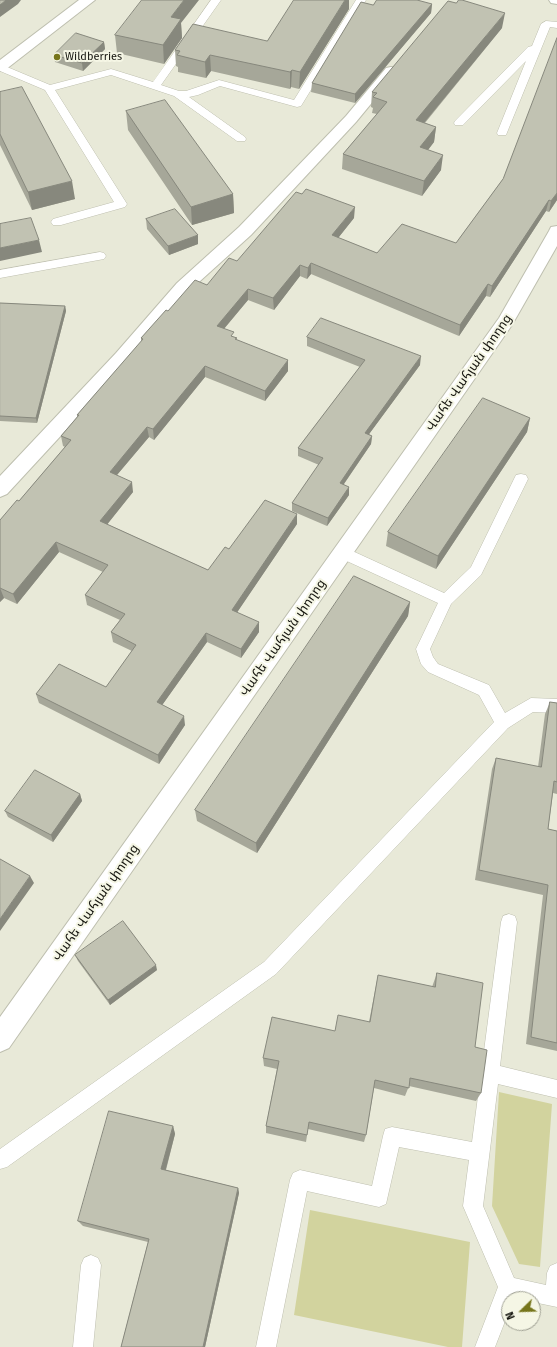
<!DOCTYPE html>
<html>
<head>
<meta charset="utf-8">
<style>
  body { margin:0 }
  #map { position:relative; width:557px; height:1347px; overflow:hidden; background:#e8e9d8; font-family:"Fira Sans",sans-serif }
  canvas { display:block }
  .north { position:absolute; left:501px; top:1291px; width:40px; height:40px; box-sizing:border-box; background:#f5f6e5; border:1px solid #9b9c8f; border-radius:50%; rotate:247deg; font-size:11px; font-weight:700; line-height:16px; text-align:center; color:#14140e }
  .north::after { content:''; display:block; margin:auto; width:14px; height:18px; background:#76751b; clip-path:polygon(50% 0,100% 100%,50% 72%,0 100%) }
</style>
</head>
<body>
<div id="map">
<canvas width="557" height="1347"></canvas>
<div class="north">N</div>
</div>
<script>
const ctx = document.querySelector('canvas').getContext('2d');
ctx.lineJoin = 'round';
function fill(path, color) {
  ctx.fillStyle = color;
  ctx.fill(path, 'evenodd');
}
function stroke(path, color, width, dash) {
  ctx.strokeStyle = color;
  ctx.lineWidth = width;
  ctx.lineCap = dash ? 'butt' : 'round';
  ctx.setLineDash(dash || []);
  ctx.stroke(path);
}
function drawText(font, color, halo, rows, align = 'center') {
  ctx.font = font + ' "Fira Sans","Noto Sans Armenian",sans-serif';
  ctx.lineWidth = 4;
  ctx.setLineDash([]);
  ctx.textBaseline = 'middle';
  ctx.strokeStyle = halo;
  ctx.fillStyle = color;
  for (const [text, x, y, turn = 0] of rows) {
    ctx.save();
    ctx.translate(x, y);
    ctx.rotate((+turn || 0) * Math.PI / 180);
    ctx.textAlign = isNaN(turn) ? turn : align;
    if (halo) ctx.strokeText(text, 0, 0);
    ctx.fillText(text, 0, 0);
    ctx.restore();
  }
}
const green = new Path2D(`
  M499 1092 552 1104 540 1267 519 1264 492 1206Z
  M310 1210 470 1242 462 1347H448L294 1315Z`);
const service = new Path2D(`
  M211 0H221L161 85 179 91H186L219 80 294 100 356 0H366L301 106 297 107 220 86 198 95 189 97 245 137 246 139 245 141H237L174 96 111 75 55 90 127 204 125 207 61 225H53L51 222 53 219 114 202 45 90 0 71V64L50 85 111 69 153 82Z
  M546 21 557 22V28L550 27 506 135H498L497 133 526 61 463 125H455L454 123 455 121 528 47 532 46 541 24Z
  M100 252 104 253 106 256 104 259 0 278V270Z
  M521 474 526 475 528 479 481 575 451 604 430 649 433 657 438 664 489 685 505 713 531 698 557 699V713L533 712 508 728 276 974 7 1167 0 1169V1149L264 962 494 722 479 695 428 672 421 664 416 649 438 603 338 557 336 553 338 549 343 547 348 549 444 593 471 567 514 479 516 475Z
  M509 914 515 916 517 922 500 1066 557 1080V1098L498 1084 483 1206 514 1278 546 1285 547 1273 550 1266 557 1263V1307L533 1302V1299H509V1311L495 1347H475L498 1287 463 1206 469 1160 399 1147 386 1204 379 1207 307 1191 276 1347H256L290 1180 293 1173 300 1170 372 1186 383 1136 385 1129 392 1127 472 1142 501 922 503 916Z
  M91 1255 98 1258 101 1265 93 1347H73L81 1265 84 1258Z`);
const minor = new Path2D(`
  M391 67 396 68 398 71 356 122 251 235 189 291 128 363 7 494 0 497V476L116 353 177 283 239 227 346 116 386 68Z
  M557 226V246L512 325 9 1048 0 1052V1017L499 318 549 231 551 227Z`);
const tertiary = new Path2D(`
  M79 0H95L5 70 0 71V60Z
  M549 0H557V4L551 3Z`);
const wall = new Path2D(`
  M432 4 431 13 355 103 311 92 312 83 373 5Z
  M349 9 299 89 291 87 290 89 211 71 206 78 178 72V67L176 66 175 50 267 41Z
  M181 23 182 38 164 64 117 53 115 35Z
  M502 28 425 123 436 127 434 142 428 150 441 170 422 196 342 169 343 154 377 114 372 113 373 108 371 107 372 92Z
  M104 42 105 49 83 71 55 62 54 55Z
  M0 92 75 199 32 210 0 145Z
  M126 111 233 194 234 213 192 225 128 130Z
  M503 179 557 200 549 212 546 211 490 297 486 296 459 336 311 274 307 279 300 276 274 310 248 300 224 329 237 340 288 371 265 401 205 377 154 440 149 437 117 475 133 492 107 524 208 570 229 549 297 524 237 612 259 632 241 658 207 642 162 705 185 725 159 764 39 703 36 694 106 687 132 651 113 642 111 632 120 620 87 605 85 595 103 572 59 552 17 604 4 598 0 602V520L19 501 65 447 63 446 61 436 77 417V415L141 342V338L168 311 207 285 237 261 354 218 338 238 377 253 456 243Z
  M146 219 198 244 169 255 147 229Z
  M0 303 65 306 66 311 37 423 0 421Z
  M307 337 420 365 369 434 372 436 371 444 344 484 349 495 327 526 292 511V503L319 465 298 456V448L360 367 307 346Z
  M530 418 527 432 436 569 386 546 388 532Z
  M410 602 408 616 257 853 197 821 195 810Z
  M550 702 557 703V794L553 793 548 829 557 831V1051L526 1044 543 895 475 880 492 769 496 758 538 767 545 714Z
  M80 794 82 801 53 842 8 817 5 811Z
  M75 955 157 970 110 1005 78 961Z
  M437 973 475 1047 481 1093 476 1101 409 1086 405 1096 374 1088 366 1135 364 1142 308 1129 306 1142 266 1133V1126L277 1069 264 1066 263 1058 335 1031 369 1022 378 975 432 987Z
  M173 1126 175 1134 166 1170 238 1188 239 1193 205 1347H121L148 1242 83 1226 78 1221Z`);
const shadedWall = new Path2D(`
  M6 0H21L18 4 0 17V5Z
  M184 0H199L181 23 182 38 164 64 163 45 171 17Z
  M345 0H349V9L299 89 300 72Z
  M432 4 431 13 355 103V94Z
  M505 13 502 28 414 135 416 120Z
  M104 42 105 49 83 71 82 63Z
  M210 55 211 71 206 78 205 62Z
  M292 70 291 87 290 89V72Z
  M436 127 434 142 418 163 420 147Z
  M443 155 441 170 422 196 424 181Z
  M72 181 75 199 32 210 28 192Z
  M557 193V200L549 212 551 201Z
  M233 194 234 213 192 225 191 207Z
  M549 200 546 211 490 297 492 286Z
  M355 207 354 218 331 247 332 235Z
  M198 235V244L169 255 168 246Z
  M39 240 42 252 0 261V248Z
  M311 263V274L307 279 308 268Z
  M300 265V276L274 310 273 298Z
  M488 284 486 296 459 336 460 325Z
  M248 289V300L217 337V326Z
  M65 306 66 311 37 423 36 418Z
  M421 356 420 365 364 441 365 433Z
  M288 360V371L265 401V391Z
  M205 366V377L154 440 153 429Z
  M530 418 527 432 436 569 438 556Z
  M147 427 149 437 111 482 110 472Z
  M372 436 371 444 339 491 340 483Z
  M132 482 133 492 102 531 100 521Z
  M349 487V495L327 526 328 518Z
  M297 514V524L232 620V610Z
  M56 542 59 552 17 604 13 594Z
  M0 588 4 598 0 602Z
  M410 602 408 616 257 853 256 843Z
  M259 622V632L241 658V649Z
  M206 633 207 642 158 711 157 702Z
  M184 716 185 725 159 764 158 755Z
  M80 794 82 801 53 842 51 835Z
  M30 876 34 883 0 931V919Z
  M156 965 157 970 110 1005 108 1000Z
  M173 1126 175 1134 164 1176 161 1169Z
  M238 1188 239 1193 205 1347H203Z`);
const building = new Path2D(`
  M0 0H6L0 5Z
  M142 0H184L171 17 181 19 163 45 115 35Z
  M294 0H345L300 72 292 70 290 72 210 55 205 62 177 55 180 51 175 50 193 24 267 41Z
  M377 0H417L432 4 355 94 312 83 361 2 373 5Z
  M459 0H462L505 13 416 120 436 127 420 147 443 155 424 181 343 154 387 102 373 97 377 93 372 92 448 1 456 3Z
  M76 33 104 42 82 63 54 55Z
  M557 38V193L551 201 549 200 492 286 488 284 460 325 311 263 308 268 300 265 273 298 248 289 217 326 234 332 231 336 237 338 235 339 288 360 265 391 205 366 153 429 147 427 110 472 132 482 100 521 208 570 225 547 229 549 265 500 297 514 232 610 259 622 241 649 206 633 157 702 184 716 158 755 36 694 59 664 106 687 136 645 111 632 125 614 85 595 108 565 56 542 13 594 0 588V520L17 500 19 501 71 440 61 436 79 415H77L143 339 141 338 166 310 168 311 195 280 207 285 229 258 237 261 296 192 302 194 306 189 355 207 332 235 377 253 402 224 456 243 503 179Z
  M22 87 72 181 28 192 0 134V92Z
  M165 100 233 194 191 207 126 111Z
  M175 209 198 235 168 246 146 219Z
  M31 218 39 240 0 248V224Z
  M0 303 65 306 36 418 0 416Z
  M321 318 421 356 365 433 372 436 340 483 349 487 328 518 292 503 323 458 298 448 365 360 307 337Z
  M483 398 530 418 438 556 388 532Z
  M354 576 410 602 256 843 195 810Z
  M550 702 557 703V782L554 781 548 829 557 831V1043L531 1037 548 885 479 870 496 758 541 767Z
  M35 770 80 794 51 835 5 811Z
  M0 859 30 876 0 919Z
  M123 921 156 965 108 1000 75 955Z
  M437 973 483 983 475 1047 487 1050 481 1093 410 1078 409 1088 375 1080 366 1135 309 1122 307 1135 266 1126 279 1061 263 1058 272 1017 335 1031 338 1015 370 1022 378 975 435 987Z
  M109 1111 173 1126 161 1169 238 1188 203 1347H121L149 1239 78 1221Z`);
const markers = [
  [57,57,4,"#76751b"]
];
const farPoinames = [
  ["Wildberries",65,57]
];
const streetNames = [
  ["Վահե Վահյան փողոց",469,373,-55],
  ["Վահե Վահյան փողոց",283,638,-55],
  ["Վահե Վահյան փողոց",96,903,-55]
];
fill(green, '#d2d39e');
stroke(service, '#bebfaf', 1);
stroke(minor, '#bebfaf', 2);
stroke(tertiary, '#bebfaf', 2);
fill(service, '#fff');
fill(minor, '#fff');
fill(tertiary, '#fff');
fill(wall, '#a6a799');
fill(shadedWall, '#87887d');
fill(building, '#c1c2b2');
stroke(building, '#87887d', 1);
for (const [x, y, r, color] of markers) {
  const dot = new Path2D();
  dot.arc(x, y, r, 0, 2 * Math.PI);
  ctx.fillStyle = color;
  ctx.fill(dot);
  stroke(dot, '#f5f6e5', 1.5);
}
drawText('11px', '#14140e', '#f5f6e5', farPoinames, 'left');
drawText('13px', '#14140e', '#f5f6e5', streetNames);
</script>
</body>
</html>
